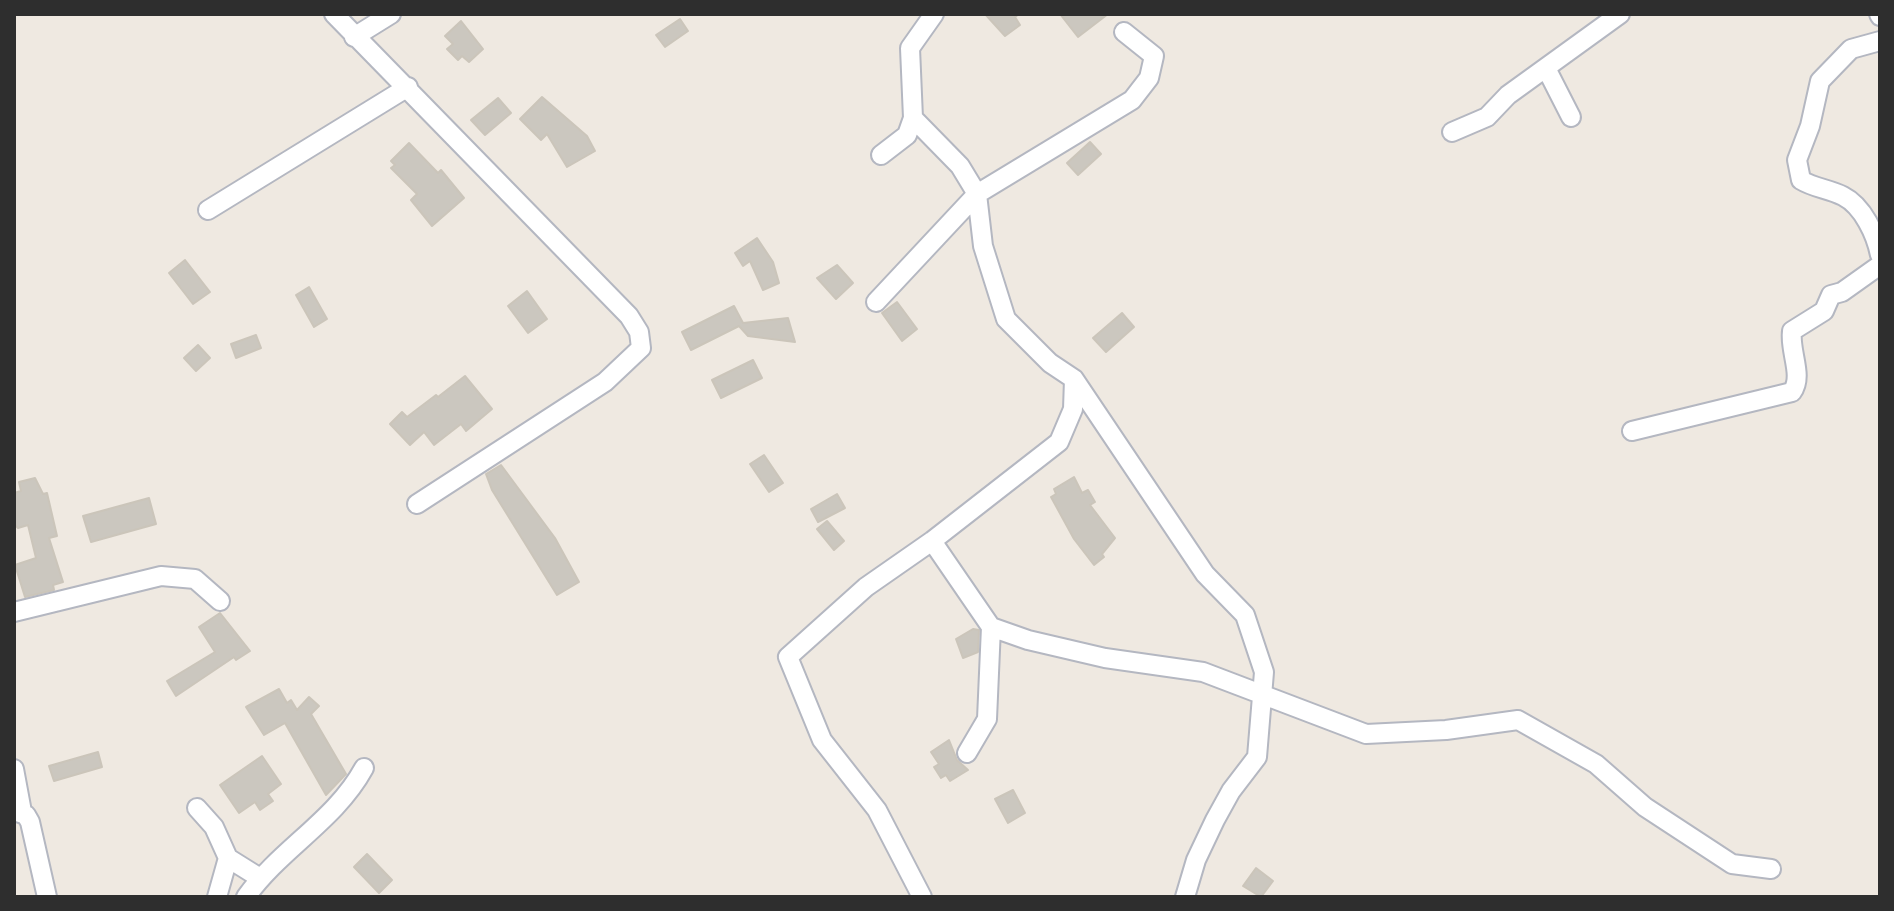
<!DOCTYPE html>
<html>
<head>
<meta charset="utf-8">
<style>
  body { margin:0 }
  #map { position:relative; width:1894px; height:911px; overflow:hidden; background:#efe9e1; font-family:Commissioner,sans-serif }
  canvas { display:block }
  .frame { position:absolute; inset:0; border:16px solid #2e2e2e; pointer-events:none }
</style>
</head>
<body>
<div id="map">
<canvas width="1894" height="911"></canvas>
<div class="frame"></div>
</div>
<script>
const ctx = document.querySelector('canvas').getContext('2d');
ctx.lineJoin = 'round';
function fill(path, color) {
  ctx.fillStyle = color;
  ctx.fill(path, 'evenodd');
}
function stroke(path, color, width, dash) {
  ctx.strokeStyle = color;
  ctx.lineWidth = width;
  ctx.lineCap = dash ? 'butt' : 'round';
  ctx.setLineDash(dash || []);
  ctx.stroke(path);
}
const building = new Path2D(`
  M985 14H1019L1015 17 1020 25 1005 36Z
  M1060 14H1108L1078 37Z
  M680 19 688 31 665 47 656 35Z
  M461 21 483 49 469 62 462 56 458 60 447 49 453 44 445 36Z
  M542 97 587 136 595 151 567 167 547 134 541 140 520 119Z
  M498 98 511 113 485 135 471 120Z
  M1090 142 1101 154 1078 175 1067 163Z
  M409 143 438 173 441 170 464 198 432 226 411 200 417 194 391 168 395 165 391 161Z
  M757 238 773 262 779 283 763 290 750 261 743 266 735 253Z
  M185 260 210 292 193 304 169 273Z
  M837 265 853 283 836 299 817 278Z
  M309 287 327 319 314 327 296 295Z
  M527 291 547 319 528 333 508 306Z
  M897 302 917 329 902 341 882 313Z
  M734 306 743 323 788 318 795 342 748 336 739 326 691 350 682 332Z
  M1122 313 1134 327 1106 352 1093 338Z
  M256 335 261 348 236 358 231 344Z
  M198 345 210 358 196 371 184 358Z
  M753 360 762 378 721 398 712 380Z
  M465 376 492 409 466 431 461 424 434 445 424 432 410 445 390 424 402 412 407 417 436 395 438 397Z
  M764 455 783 483 769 492 750 464Z
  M501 465 555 538 579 582 557 595 492 490 486 474Z
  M1074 477 1082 493 1088 490 1095 502 1090 505 1115 538 1102 554 1104 557 1094 565 1074 539 1051 497 1056 494 1054 489Z
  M35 478 43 494 47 493 57 536 49 538 63 582 53 585 54 590 25 597 15 565 36 558 28 525 18 528 14 524V493L21 491 19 482Z
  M837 494 845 508 818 522 811 509Z
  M149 498 156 524 91 542 83 516Z
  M827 521 844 541 834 550 817 529Z
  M220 613 250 651 236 660 234 657 176 696 167 681 215 652 199 627Z
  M973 629 979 630 978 652 963 658 956 639Z
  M279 689 287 703 291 700 297 710 309 697 319 706 311 714 346 774 326 795 285 723 264 735 246 707Z
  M949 740 957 760 968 770 950 781 946 775 941 778 934 767 939 764 931 752Z
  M98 752 102 767 54 781 49 766Z
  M262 756 281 784 268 794 273 801 260 810 255 802 239 813 220 785Z
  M1013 790 1025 813 1008 823 995 799Z
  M367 854 392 880 379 893 354 867Z
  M1256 868 1273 881 1261 897 1243 886Z`);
const minor = new Path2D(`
  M334 14 629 316 639 332 641 348 605 382 417 504
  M934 14 910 48 913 118 960 166 977 194 983 246 1006 319 1050 363 1074 379 1205 574 1245 615 1264 672 1257 757 1231 791 1215 820 1196 860 1185 897
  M1879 14 1880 16
  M354 37 391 14
  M1880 41 1851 49 1820 81 1810 126 1797 160 1801 180C1814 188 1829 189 1843 196 1863 206 1876 235 1880 255
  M1546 68 1571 117
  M1452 132 1487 117 1508 95 1620 14
  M881 155 907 135 913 118
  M208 210 408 87
  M876 302 977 194 1132 100 1149 78 1154 56 1124 32
  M1632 431 1792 392C1804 376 1789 351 1792 331L1824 311 1831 295 1842 292 1880 265
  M932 541 991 627 1028 640 1105 658 1203 672 1366 734 1446 730 1518 720 1596 764 1645 807 1732 864 1771 869
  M14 612 161 576 195 579 220 601
  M967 753 987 719 991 627
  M14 769 22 812
  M197 808 214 827 228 858 217 897
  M14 811 26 815 30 822 47 897
  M228 858 260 878
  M246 897C281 848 335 821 364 768
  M922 897 877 810 822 740 788 657 866 587 932 541 1059 442 1073 409 1074 379`);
fill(building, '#cbc7bf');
stroke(building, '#cbc5ba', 2);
stroke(minor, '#b4b7c1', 22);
stroke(minor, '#fff', 18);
</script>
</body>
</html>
